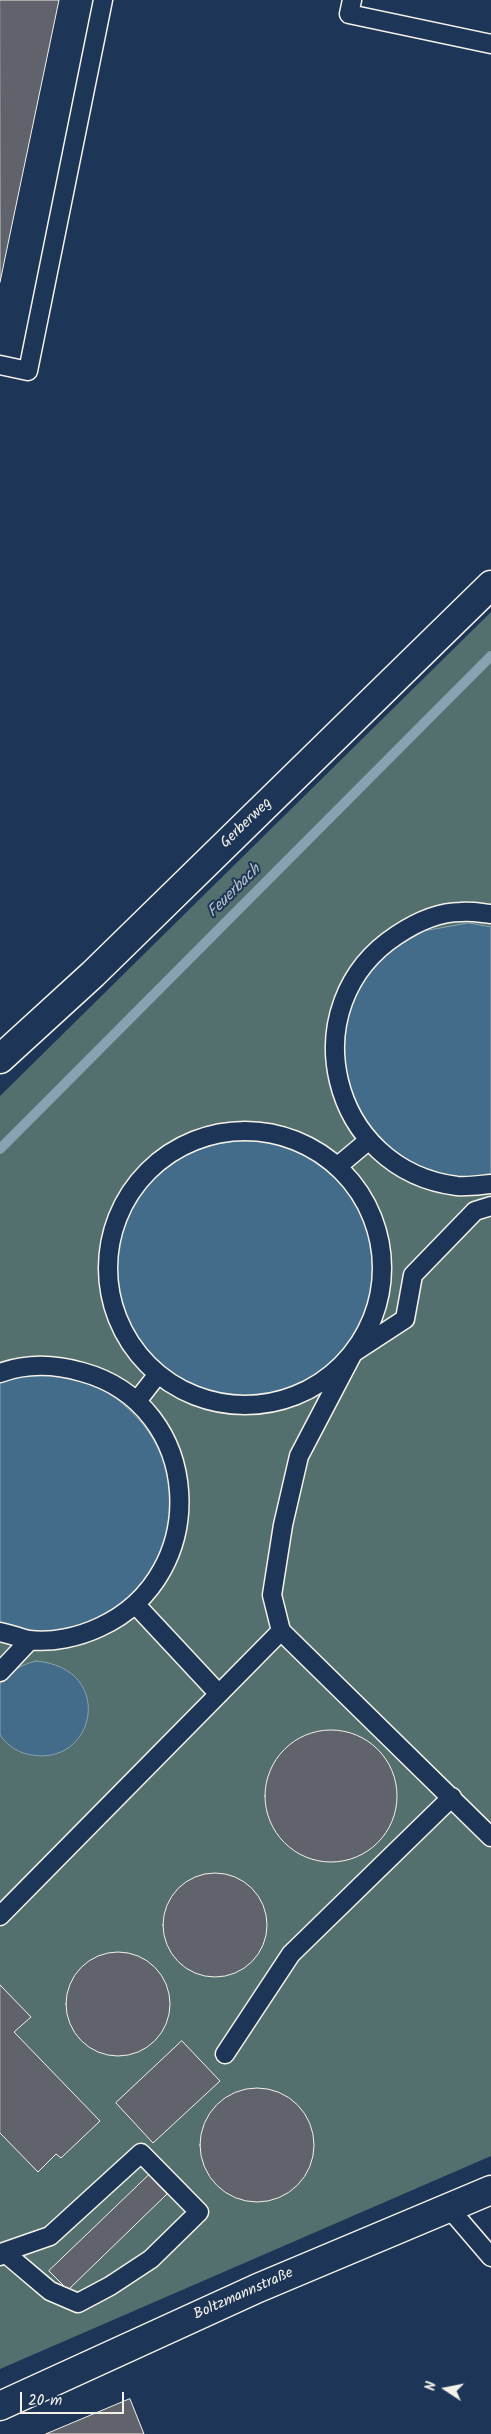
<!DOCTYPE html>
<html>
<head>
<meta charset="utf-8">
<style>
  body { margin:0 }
  #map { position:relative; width:491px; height:2434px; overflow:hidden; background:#1d3557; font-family:Kalam,sans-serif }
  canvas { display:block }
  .north { position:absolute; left:421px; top:2364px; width:50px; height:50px; -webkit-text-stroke:4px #1d3557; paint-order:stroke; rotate:281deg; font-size:14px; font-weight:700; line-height:20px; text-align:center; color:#f4f1e8 }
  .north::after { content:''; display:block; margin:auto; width:18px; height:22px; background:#f4f1e8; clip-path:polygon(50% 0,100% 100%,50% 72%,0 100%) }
  .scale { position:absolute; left:20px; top:2392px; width:104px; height:22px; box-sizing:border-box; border:2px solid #f4f1e8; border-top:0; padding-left:6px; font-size:15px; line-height:18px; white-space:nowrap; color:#f4f1e8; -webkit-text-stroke:4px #1d3557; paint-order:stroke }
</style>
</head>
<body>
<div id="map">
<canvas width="491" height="2434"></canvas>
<div class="north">N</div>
<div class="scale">20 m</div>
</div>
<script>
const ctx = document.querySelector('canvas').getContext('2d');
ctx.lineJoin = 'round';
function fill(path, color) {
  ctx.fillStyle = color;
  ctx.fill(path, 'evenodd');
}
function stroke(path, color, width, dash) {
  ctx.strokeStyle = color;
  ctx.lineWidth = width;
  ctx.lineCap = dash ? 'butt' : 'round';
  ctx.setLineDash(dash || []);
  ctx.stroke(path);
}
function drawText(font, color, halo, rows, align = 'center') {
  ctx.font = font + ' Kalam,sans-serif';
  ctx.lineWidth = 4;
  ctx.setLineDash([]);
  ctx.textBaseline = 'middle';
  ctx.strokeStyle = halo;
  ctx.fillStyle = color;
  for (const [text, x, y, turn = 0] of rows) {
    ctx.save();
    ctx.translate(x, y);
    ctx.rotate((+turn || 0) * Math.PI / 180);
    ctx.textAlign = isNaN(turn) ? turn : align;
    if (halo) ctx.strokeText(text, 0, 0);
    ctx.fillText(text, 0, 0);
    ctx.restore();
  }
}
const green = new Path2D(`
  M491 612V2156L0 2369V1096Z`);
const water = new Path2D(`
  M469 923 491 927V1182L487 1183 407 1169 351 1110 341 1030 356 987 386 953 424 931Z
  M116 1270a129 129 0 1 1 258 0a129 129 0 1 1-258 0Z
  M42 1373C56 1376 74 1376 87 1382 108 1390 126 1405 141 1422 223 1521 122 1669 0 1626V1380Z
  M36 1661C118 1668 95 1771 27 1754 17 1752 4 1743 0 1734 0 1723 0 1696 0 1684 11 1671 20 1665 36 1661Z`);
const stream = new Path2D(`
  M0 1149 491 656`);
const building = new Path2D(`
  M0 0H59L0 282Z
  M265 1796a66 66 0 1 1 132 0a66 66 0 1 1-132 0Z
  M163 1925a52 52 0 1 1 104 0a52 52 0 1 1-104 0Z
  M66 2004a52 52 0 1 1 104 0a52 52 0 1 1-104 0Z
  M0 1985 31 2017 14 2032 100 2121 61 2158 56 2154 38 2172 0 2133Z
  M182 2041 220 2081 153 2143 116 2103Z
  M200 2145a57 57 0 1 1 114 0a57 57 0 1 1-114 0Z
  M149 2175 167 2194 68 2290 49 2271Z
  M130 2399 144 2434H46Z`);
const lane = new Path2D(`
  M352 0 349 14 491 44
  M0 365 28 371 103 0
  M491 914C481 913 471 911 461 912 439 912 415 923 397 935 290 1005 329 1170 457 1186 468 1187 480 1185 491 1184
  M108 1268a137 137 0 1 1 274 0a137 137 0 1 1-274 0Z
  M338 1166 369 1140
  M0 1373C27 1363 54 1364 82 1372 204 1405 213 1575 100 1627 79 1637 52 1643 29 1640 20 1638 10 1634 0 1632
  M137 1401 158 1374
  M136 1605 219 1694
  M281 1631 272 1595 283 1525 299 1456 353 1353 405 1319 413 1275 475 1211 491 1206
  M0 1672 30 1640
  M0 1916 281 1631 491 1837
  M225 2054 291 1954 452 1797
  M449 2208 491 2257
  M0 2256 4 2252 50 2236 141 2153 199 2212 151 2259 110 2286 78 2303 50 2291 4 2252`);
const street = new Path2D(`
  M0 1059 93 974 491 585
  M0 2406 258 2288 491 2190`);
const streetNames = [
  ["Gerberweg",247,824,-44],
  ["Boltzmannstraße",244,2295,-24]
];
const waterNames = [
  ["Feuerbach",235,892,-45]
];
fill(green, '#54706e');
fill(water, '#426c8a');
stroke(water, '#89a1b0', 1);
stroke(stream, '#89a1b0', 10);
fill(building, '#60636b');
stroke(building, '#f4f1e8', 1);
stroke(lane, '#f4f1e8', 21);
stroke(street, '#f4f1e8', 31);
stroke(lane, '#1d3557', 18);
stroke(street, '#1d3557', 28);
drawText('15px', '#f4f1e8', '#1d3557', streetNames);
drawText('italic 16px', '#b6c2c7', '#1d3557', waterNames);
</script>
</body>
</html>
